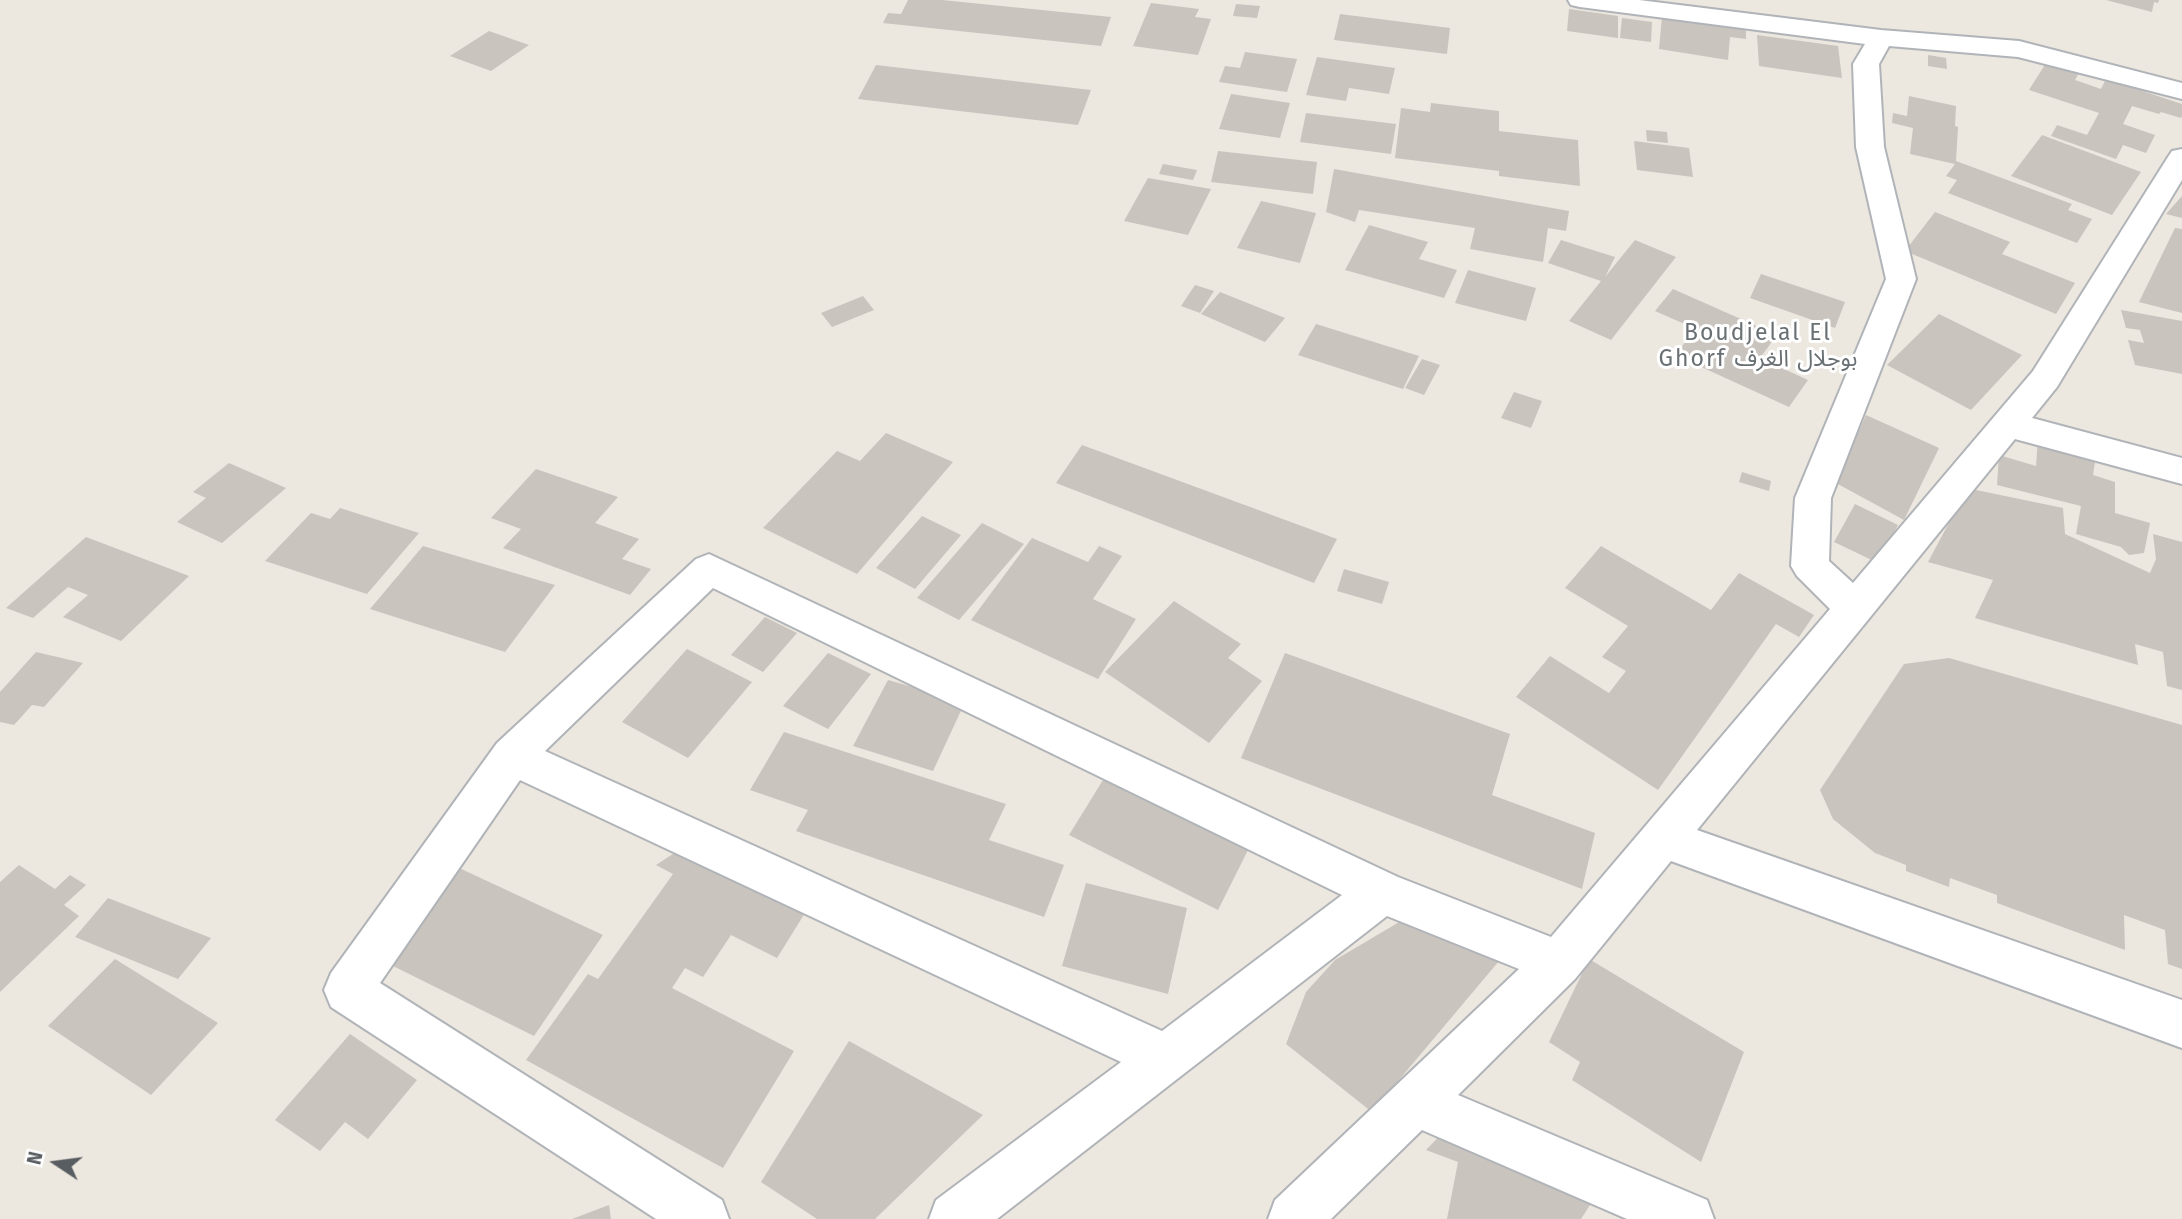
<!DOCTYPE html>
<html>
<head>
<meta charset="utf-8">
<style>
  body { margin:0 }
  #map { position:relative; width:2182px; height:1219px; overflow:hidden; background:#ece7df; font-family:"Fira Sans",sans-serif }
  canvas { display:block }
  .north { position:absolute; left:21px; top:1128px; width:70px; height:70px; -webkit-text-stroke:5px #fff; paint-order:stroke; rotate:283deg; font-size:19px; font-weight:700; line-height:28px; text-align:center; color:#585d61 }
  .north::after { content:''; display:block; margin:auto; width:24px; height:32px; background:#585d61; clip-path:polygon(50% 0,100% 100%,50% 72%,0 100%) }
</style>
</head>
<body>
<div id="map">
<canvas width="2182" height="1219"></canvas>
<div class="north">N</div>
</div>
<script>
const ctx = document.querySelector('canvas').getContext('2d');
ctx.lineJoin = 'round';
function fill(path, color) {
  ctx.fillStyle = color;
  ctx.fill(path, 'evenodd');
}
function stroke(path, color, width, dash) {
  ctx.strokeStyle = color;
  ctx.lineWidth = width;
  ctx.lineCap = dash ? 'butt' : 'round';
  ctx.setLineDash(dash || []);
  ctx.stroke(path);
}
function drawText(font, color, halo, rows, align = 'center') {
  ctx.font = font + ' "Fira Sans","Noto Sans Arabic",sans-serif';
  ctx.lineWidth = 6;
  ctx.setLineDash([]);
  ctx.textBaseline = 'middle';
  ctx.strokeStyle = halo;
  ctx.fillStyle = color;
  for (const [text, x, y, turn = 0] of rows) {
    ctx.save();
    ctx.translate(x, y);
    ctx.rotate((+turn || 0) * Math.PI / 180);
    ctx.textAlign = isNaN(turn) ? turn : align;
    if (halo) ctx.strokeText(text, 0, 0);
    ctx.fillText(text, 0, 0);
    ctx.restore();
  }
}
const building = new Path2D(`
  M908 0H942L1111 17 1101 46 883 23 888 13 901 14Z
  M2106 0H2159L2158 3 2154 2 2152 12Z
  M1151 3 1199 9 1195 17 1211 19 1198 55 1133 46Z
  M1236 4 1260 6 1257 18 1233 16Z
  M1569 9 1618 16V38L1567 31Z
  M1340 14 1450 28 1447 54 1334 40Z
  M1662 17 1746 30V39L1730 37 1728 60 1659 49Z
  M1622 18 1652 22 1651 42 1620 38Z
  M489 31 529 45 491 71 450 56Z
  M1757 35 1838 46 1842 78 1759 66Z
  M1245 52 1297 59 1287 92 1219 82 1225 66 1240 68Z
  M1928 55 1946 58 1947 69 1928 66Z
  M1317 57 1395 68 1389 94 1349 88 1346 101 1306 95Z
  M2046 63 2079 73 2075 80 2101 89 2106 79 2182 104V116L2181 118 2161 112 2159 114 2132 106 2123 124 2155 135 2146 153 2123 145 2116 159 2051 136 2057 125 2087 135 2099 113 2029 90Z
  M876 65 1091 90 1078 125 858 99Z
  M1231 94 1290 103 1280 138 1219 129Z
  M1909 96 1956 106 1955 126 1958 127 1956 161 2072 204 2068 210 2092 219 2077 243 1948 193 1957 180 1946 176 1955 164 1910 154 1913 128 1892 123 1893 113 1907 116Z
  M1431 103 1499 111V131L1578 140 1580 186 1499 176V171L1395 158 1401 108 1430 112Z
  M1306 113 1396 124 1391 154 1300 142Z
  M1646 130 1667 132 1668 143 1647 141Z
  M2042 135 2141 172 2112 215 2011 176Z
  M1634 141 1689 148 1693 177 1637 170Z
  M1218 151 1317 162 1313 194 1211 182Z
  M1163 164 1197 170 1193 180 1159 174Z
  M1334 169 1569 211 1566 231 1548 228 1543 262 1470 249 1475 228 1359 210 1355 222 1326 212Z
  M1148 178 1211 189 1188 235 1124 221Z
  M2182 196V218L2166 214Z
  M1261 201 1316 213 1300 263 1237 248Z
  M1935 212 2010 242 2002 254 2075 283 2056 314 1905 251Z
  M1369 225 1428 242 1419 259 1457 270 1444 298 1345 270Z
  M2175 228 2182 229V313L2139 302Z
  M1561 240 1615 257 1605 277 1635 240 1676 257 1611 340 1569 321 1601 281 1548 263Z
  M1468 270 1536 288 1526 321 1455 303Z
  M1761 274 1845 302 1835 328 1750 298Z
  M1195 285 1214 291 1200 313 1181 306Z
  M1673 289 1777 335 1760 358 1808 380 1789 407 1675 355 1696 329 1655 311Z
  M1220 292 1285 318 1265 342 1201 314Z
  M863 296 874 310 832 327 821 313Z
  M2121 310 2182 321V374L2135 365 2128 340 2144 343 2140 330 2126 328Z
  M1939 314 2022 355 1971 410 1887 365Z
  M1316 324 1419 356 1403 389 1298 355Z
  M1422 359 1440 365 1424 395 1405 388Z
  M1514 392 1542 401 1531 428 1501 418Z
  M1866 415 1939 448 1904 520 1836 483Z
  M886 433 953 462 857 574 763 528 837 451 860 461Z
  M2038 438 2096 456 2093 475 2115 482V513L2150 523 2144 553 2129 555 2121 547 2076 534 2081 506 1997 485 1999 455 2036 466Z
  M1082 445 1337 539 1314 583 1056 483Z
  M229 463 286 488 222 543 177 522 206 498 193 492Z
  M536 469 618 497 595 523 639 539 622 559 651 569 630 595 503 548 521 529 491 518Z
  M1742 472 1771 481 1769 491 1739 482Z
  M1976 490 2063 508 2065 534 2150 573 2156 559 2153 534 2182 542V690L2167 686 2163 652 2135 644 2138 665 1975 618 1993 580 1928 562 1959 504Z
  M1855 504 1898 525 1878 563 1834 542Z
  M340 508 419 533 367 594 265 561 311 513 330 519Z
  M922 516 961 535 915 589 876 568Z
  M982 523 1024 544 959 620 917 598Z
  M86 537 189 576 121 641 63 617 88 595 68 587 33 618 6 608Z
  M1032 538 1088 562 1099 546 1122 556 1093 599 1136 619 1098 679 971 620Z
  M423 546 555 585 505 652 370 609Z
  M1601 546 1711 610 1739 573 1814 615 1799 637 1776 624 1658 790 1516 697 1550 656 1609 693 1626 671 1602 657 1628 626 1565 588Z
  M1344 569 1389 582 1382 604 1337 591Z
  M1174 601 1241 644 1228 658 1262 681 1209 743 1105 672Z
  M765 617 797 633 763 672 731 655Z
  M687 649 752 682 688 758 622 722Z
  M36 652 83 663 44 707 32 705 14 725 0 722V692Z
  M828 653 871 674 828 729 783 706Z
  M1285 653 1510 734 1492 795 1595 833 1582 889 1241 758Z
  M1949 658 2182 725V969L2168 964 2165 930 2124 915 2125 950 1997 903V895L1950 878 1949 887 1906 871V865L1875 853 1833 819 1820 790 1904 664Z
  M888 680 965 702 933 771 853 746Z
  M784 732 1006 804 989 840 1064 865 1044 917 796 831 808 810 750 790Z
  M1103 780 1248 850 1218 910 1069 835Z
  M679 850 805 913 777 958 731 935 703 977 685 968 672 988 794 1051 723 1168 526 1060 588 974 598 979 673 874 656 865Z
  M19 865 55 889 70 875 86 885 64 905 79 916 0 992V882Z
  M457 867 603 935 534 1036 383 961Z
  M1086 883 1187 908 1168 994 1062 966Z
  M108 898 211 938 178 979 75 937Z
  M1406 918 1499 961 1372 1112 1286 1044 1306 992 1335 960Z
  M115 959 218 1023 151 1095 48 1026Z
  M1589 959 1744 1052 1701 1162 1572 1080 1580 1062 1549 1042Z
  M350 1034 417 1080 368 1139 345 1122 320 1151 275 1120Z
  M849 1041 983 1115 875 1219H817L761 1182Z
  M1449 1126 1597 1194 1581 1219H1447L1458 1162 1426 1150Z
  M609 1205 611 1219H572Z`);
const minor = new Path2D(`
  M1568 0H1639L1881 30 2019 41 2182 83V99L2018 57 1889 46 1879 64 1884 147 1916 279 1831 498 1829 561 1853 583 2033 371 2168 157 2172 151 2182 149V180L2057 387 2032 418 2182 458V484L2015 439 1697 830 2182 1000V1048L1671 861 1575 979 1458 1095 1707 1200 1714 1219H1627L1422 1130 1331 1219H1268L1275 1200 1519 969 1387 916 997 1219H929L936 1200 1121 1062 520 780 380 983 722 1200 729 1219H656L331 1007 324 990 331 973 497 743 696 559 709 554 1398 877 1551 937 1830 609 1797 576 1791 566 1795 498 1886 279 1856 147 1853 64 1865 44 1580 7 1571 5ZM713 588 1342 895 1162 1031 545 751Z`);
const quarterNames = [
  ["Boudjelal El",1758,334],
  ["Ghorf بوجلال الغرف",1758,360]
];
fill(building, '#c9c4be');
stroke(minor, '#b0b4b8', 4);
fill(minor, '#fff');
ctx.letterSpacing = '2px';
drawText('23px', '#697073', '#fff', quarterNames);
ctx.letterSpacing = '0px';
</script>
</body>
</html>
